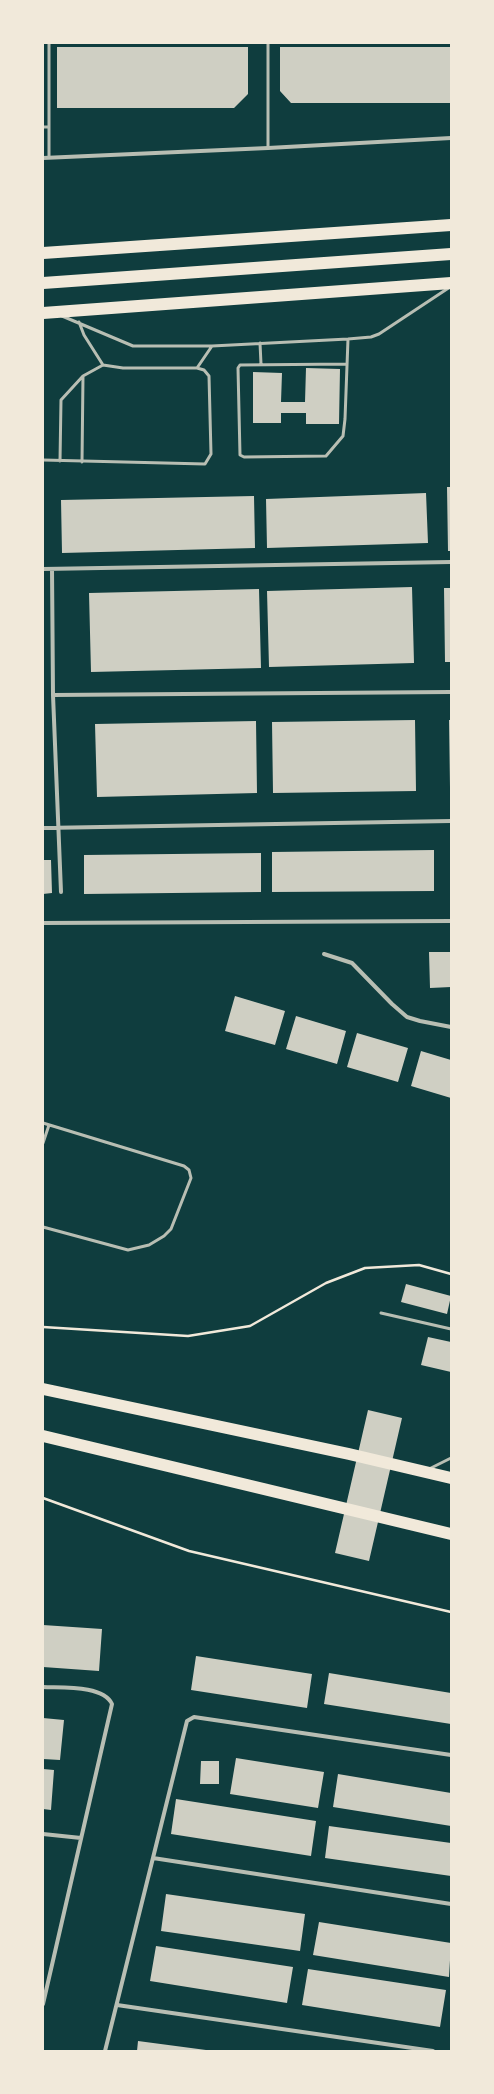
<!DOCTYPE html>
<html>
<head>
<meta charset="utf-8">
<style>
  body { margin:0 }
  #map { position:relative; width:494px; height:2094px; overflow:hidden; background:#0f3d3e; font-family:"Space Grotesk",sans-serif }
  canvas { display:block }
  .frame { position:absolute; inset:0; border:44px solid #f1e9da; pointer-events:none }
</style>
</head>
<body>
<div id="map">
<canvas width="494" height="2094"></canvas>
<div class="frame"></div>
</div>
<script>
const ctx = document.querySelector('canvas').getContext('2d');
ctx.lineJoin = 'round';
function fill(path, color) {
  ctx.fillStyle = color;
  ctx.fill(path, 'evenodd');
}
function stroke(path, color, width, dash) {
  ctx.strokeStyle = color;
  ctx.lineWidth = width;
  ctx.lineCap = dash ? 'butt' : 'round';
  ctx.setLineDash(dash || []);
  ctx.stroke(path);
}
const building = new Path2D(`
  M57 47H248V94L234 108H57Z
  M280 47H451V103H291L280 91Z
  M306 368 340 369 339 424H306V413H281V423H253V372L282 373 281 402H305Z
  M447 487H451V551H448Z
  M426 493 428 543 267 548 266 499Z
  M254 496 255 548 62 553 61 500Z
  M412 587 414 663 269 667 267 591Z
  M444 588H451V662H445Z
  M259 589 261 668 91 672 89 593Z
  M415 720 416 791 273 793 272 722Z
  M449 720H451V788H450Z
  M256 721 257 793 97 797 95 724Z
  M434 850V891L272 892V852Z
  M261 853V892L84 894V855Z
  M43 860H51L52 893 43 894Z
  M429 952H451V987L430 988Z
  M235 996 285 1011 275 1045 225 1031Z
  M296 1016 346 1031 337 1064 286 1049Z
  M357 1033 408 1048 398 1082 347 1067Z
  M421 1051 451 1060V1098L411 1086Z
  M406 1284 451 1296 447 1314 401 1302Z
  M428 1337 451 1342V1372L421 1365Z
  M368 1410 402 1418 369 1561 335 1553Z
  M43 1625 102 1629 99 1671 43 1667Z
  M196 1656 312 1674 307 1708 191 1690Z
  M329 1673 451 1693V1724L324 1704Z
  M43 1718 64 1720 60 1760 43 1759Z
  M236 1758 324 1772 318 1808 230 1794Z
  M201 1761H219V1784H200Z
  M43 1769 54 1770 51 1810 43 1809Z
  M338 1774 451 1793V1826L333 1807Z
  M176 1799 316 1821 311 1856 171 1834Z
  M329 1826 451 1843V1876L325 1858Z
  M166 1894 305 1914 300 1951 161 1931Z
  M319 1922 451 1943 449 1977 313 1955Z
  M156 1946 293 1967 287 2003 150 1981Z
  M308 1969 446 1990 440 2027 302 2005Z
  M138 2041 206 2050V2051H137Z`);
const path = new Path2D(`
  M43 1327 188 1336 250 1326 326 1283 365 1268 419 1265 451 1274
  M43 1498 189 1551 451 1612`);
const service = new Path2D(`
  M49 43V157
  M268 43V148
  M43 127H49
  M62 316 133 346H212L348 339 371 337 379 334 450 287
  M79 322 84 335 103 365 123 368H197L212 346
  M260 343 261 364
  M347 364 240 365 238 368 240 455 244 457 326 456 343 436 345 419 348 339
  M43 460 205 464 211 454 209 376 204 370 197 368
  M60 461 61 400 83 376
  M82 462 83 376 103 365
  M43 1123 184 1166 189 1170 191 1178 171 1229 164 1236 149 1245 128 1250 43 1227
  M43 1143 49 1125
  M381 1313 451 1329
  M429 1469 451 1458`);
const minor = new Path2D(`
  M43 158 268 148 451 138
  M43 569 451 562
  M52 569 53 695 61 892
  M53 695 451 692
  M43 828 451 821
  M43 923 451 921
  M324 954 352 963 392 1004 407 1017 420 1021 451 1027
  M43 1687C62 1688 103 1685 112 1704L43 2004
  M43 1834 81 1838
  M153 1858 451 1904
  M117 2005 433 2051
  M105 2051 187 1721 194 1717 451 1755`);
const motorway = new Path2D(`
  M43 253 451 225
  M43 283 451 254
  M43 313 451 283
  M43 1389 349 1454 451 1478
  M43 1436 451 1534`);
fill(building, '#cfcfc3');
stroke(path, '#f1e9da', 2.5);
stroke(service, '#b8beb3', 3);
stroke(minor, '#b8beb3', 4);
stroke(motorway, '#f1e9da', 12);
</script>
</body>
</html>
